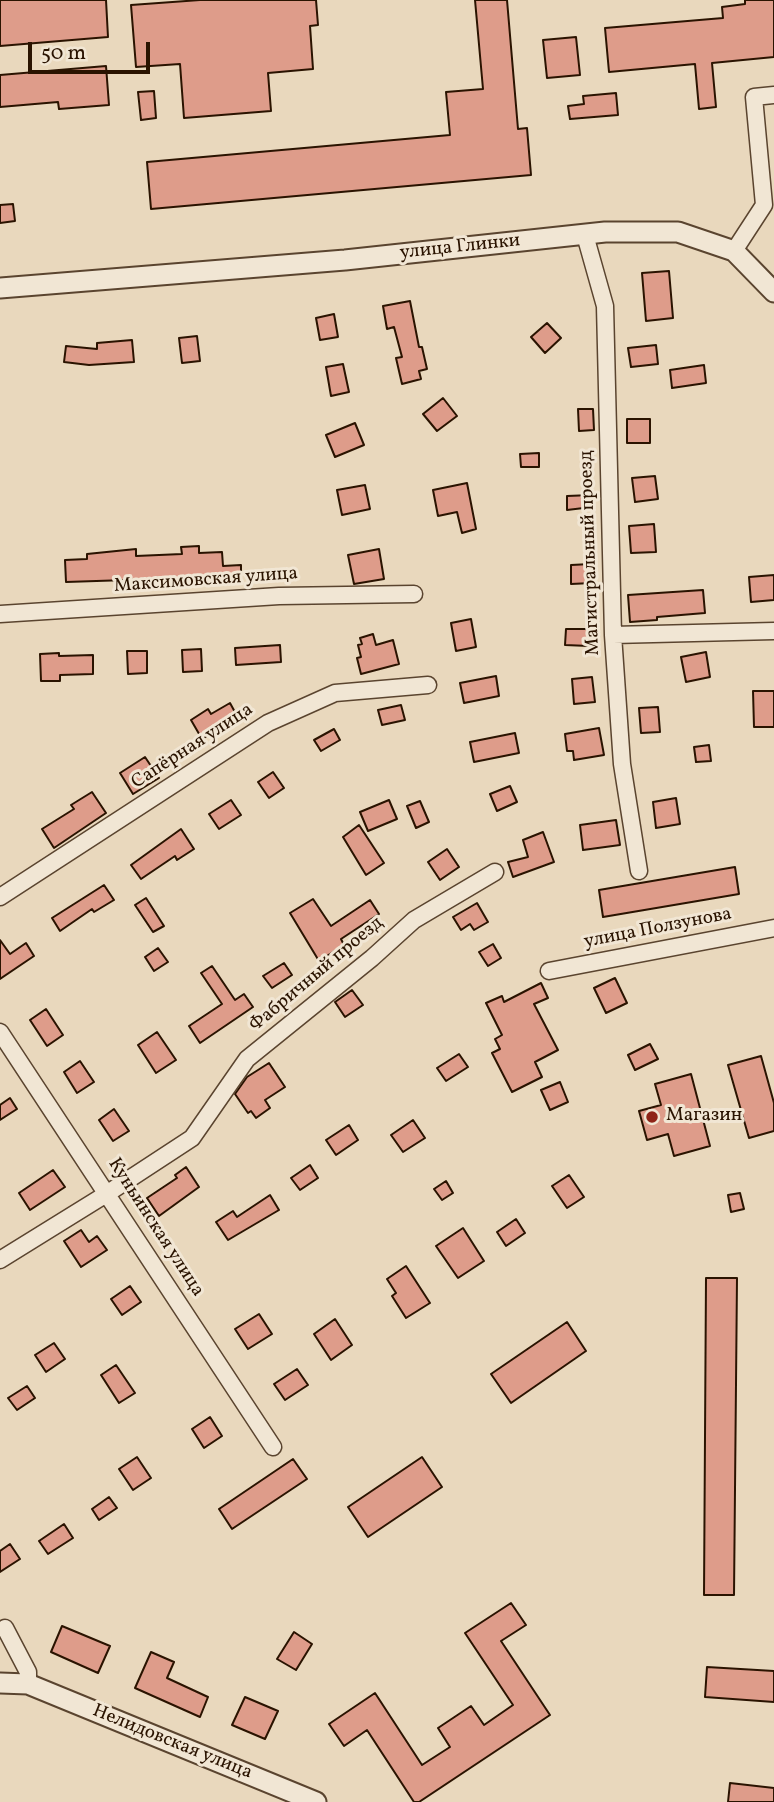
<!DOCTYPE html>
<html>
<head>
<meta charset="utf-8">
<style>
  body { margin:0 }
  #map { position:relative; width:774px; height:1802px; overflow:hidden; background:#e9d8bd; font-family:Vollkorn,serif }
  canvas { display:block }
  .scale { position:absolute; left:28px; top:42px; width:122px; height:32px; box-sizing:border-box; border:4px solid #2a1300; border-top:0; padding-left:9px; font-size:21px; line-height:24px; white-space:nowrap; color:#2a1300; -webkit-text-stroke:5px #f1e6d4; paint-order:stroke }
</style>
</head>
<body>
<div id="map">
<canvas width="774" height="1802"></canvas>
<div class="scale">50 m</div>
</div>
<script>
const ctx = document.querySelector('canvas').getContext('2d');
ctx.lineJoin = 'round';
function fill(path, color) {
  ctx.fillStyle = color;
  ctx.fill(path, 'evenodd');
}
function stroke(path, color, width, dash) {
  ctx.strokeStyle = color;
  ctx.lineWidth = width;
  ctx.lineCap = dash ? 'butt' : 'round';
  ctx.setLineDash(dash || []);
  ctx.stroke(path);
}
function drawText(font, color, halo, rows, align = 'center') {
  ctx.font = font + ' Vollkorn,serif';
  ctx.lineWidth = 6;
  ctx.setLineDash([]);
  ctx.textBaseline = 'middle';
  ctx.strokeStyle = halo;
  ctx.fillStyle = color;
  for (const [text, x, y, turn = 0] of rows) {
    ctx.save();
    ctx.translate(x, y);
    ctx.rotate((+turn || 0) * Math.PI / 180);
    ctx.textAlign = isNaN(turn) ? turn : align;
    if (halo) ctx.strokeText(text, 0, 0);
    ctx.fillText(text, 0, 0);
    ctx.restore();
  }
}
const building = new Path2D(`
  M0 0H106L108 37 0 46Z
  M200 0H316L318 25 310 26 313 69 268 73 271 111 184 118 180 64 136 67 131 5Z
  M475 0H507L518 129 527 128 531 175 151 209 147 162 450 135 446 92 483 89Z
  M745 0H774V57L712 63 716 107 699 109 695 64 609 72 605 28 723 18 722 7 745 4Z
  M576 37 580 75 547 78 543 40Z
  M106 66 109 105 59 109 58 102 0 107V75Z
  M154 91 156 118 141 120 138 92Z
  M616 93 618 115 570 119 568 106 584 104 583 96Z
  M13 204 15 221 0 223V205Z
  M669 271 673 318 646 321 642 273Z
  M410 301 419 347H422L427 369 419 371 421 379 402 384 396 358 402 357 394 327 387 329 383 306Z
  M334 314 338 337 320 340 316 318Z
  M547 323 561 338 545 353 531 337Z
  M197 336 200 361 182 363 179 338Z
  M132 340 134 362 89 365 64 362 66 346 97 349V343Z
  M656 345 658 364 631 367 628 348Z
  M343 364 349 392 331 396 326 367Z
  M704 365 706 383 672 388 670 370Z
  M443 398 457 416 437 431 423 414Z
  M578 409H593L594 430 579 431Z
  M627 419H650V443H627Z
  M355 423 364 445 335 457 326 435Z
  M539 453V467H521L520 454Z
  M655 476 658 499 635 502 632 478Z
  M467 483 476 529 462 533 457 512 438 516 433 490Z
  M365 485 370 509 342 515 337 490Z
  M592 495V507L567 510V496Z
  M654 524 656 552 631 553 629 526Z
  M199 546V553L222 552 223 566 241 565V581L218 582V577L66 582 65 560 87 559V554L136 549V556L182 554 181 547Z
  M379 549 384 579 354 584 348 555Z
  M591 564 592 583 571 584V565Z
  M774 575V600L751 602 749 577Z
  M703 590 705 613 657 617V620L630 622 628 595Z
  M471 619 476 647 456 651 451 623Z
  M566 629H590L589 646 565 645Z
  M373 634 376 645 393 640 399 664 361 674 357 658 361 657 358 645 362 644 360 638Z
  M280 645 281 662 236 665 235 648Z
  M201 649 202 671 183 672 182 650Z
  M127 651H147V673L128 674Z
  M706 652 710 677 686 682 681 657Z
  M59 653V656L93 655V674L60 675V681H41L40 654Z
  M496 676 499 696 464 703 460 683Z
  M592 677 595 702 574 704 572 679Z
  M753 691H774V727H754Z
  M230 703 236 714 217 725 220 728 202 739 191 720 208 709 211 714Z
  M401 705 405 720 382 725 378 710Z
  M658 707 660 732 641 733 639 708Z
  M599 728 604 755 574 760 573 751H567L565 734Z
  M334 729 340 740 321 751 314 740Z
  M515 733 519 753 474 762 470 742Z
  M709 745 711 761 696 762 694 747Z
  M145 757 159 778 133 794 120 773Z
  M273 772 284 788 269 798 258 782Z
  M510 786 517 802 497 811 490 794Z
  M92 792 106 813 54 848 42 829 74 809 71 805Z
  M676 798 680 824 656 828 653 802Z
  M231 800 241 815 219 829 209 814Z
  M389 800 397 819 368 831 360 812Z
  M420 801 429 822 416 828 407 806Z
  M616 820 620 845 583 850 580 825Z
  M359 825 384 863 366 875 343 837Z
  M181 829 194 849 177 860 175 856 141 879 131 865Z
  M543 832 554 862 513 877 508 862 528 857 523 840Z
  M447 849 459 867 440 880 428 862Z
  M735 867 739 894 603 917 599 890Z
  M104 885 114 900 94 912 92 909 60 931 52 918Z
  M146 898 164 926 153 932 135 905Z
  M313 899 331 926 370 900 379 914 341 939 344 945 319 961 290 913Z
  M477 903 488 922 474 930 470 924 461 930 453 917Z
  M0 940 10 954 26 943 34 956 0 979Z
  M493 944 501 958 488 966 479 952Z
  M158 948 168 962 154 971 145 957Z
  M284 963 292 975 272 988 263 976Z
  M212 966 235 1000 244 994 253 1007 200 1043 189 1026 222 1004 201 973Z
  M615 978 627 1003 606 1013 594 988Z
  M541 983 548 998 534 1004 558 1050 535 1062 542 1077 512 1092 492 1053 500 1049 495 1039 502 1035 486 1003 502 996 504 1002Z
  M352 990 363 1005 345 1017 335 1002Z
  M46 1009 63 1035 47 1046 30 1020Z
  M157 1032 176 1060 156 1073 138 1045Z
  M650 1044 658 1059 635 1070 628 1055Z
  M459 1054 468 1067 446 1081 437 1068Z
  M761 1056 774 1103V1131L749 1138 728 1065Z
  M80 1061 94 1082 77 1093 64 1072Z
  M269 1063 285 1087 265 1100 270 1108 256 1118 251 1111 248 1113 235 1094 247 1077Z
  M691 1074 710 1146 674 1156 668 1134 647 1140 639 1111 661 1105 655 1084Z
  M560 1082 568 1102 550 1110 541 1090Z
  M10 1098 17 1109 0 1120V1105Z
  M114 1109 129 1131 113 1141 99 1120Z
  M413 1120 425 1138 403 1152 391 1135Z
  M349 1125 358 1140 336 1155 326 1140Z
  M310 1165 318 1178 300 1190 291 1178Z
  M186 1167 199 1187 159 1216 147 1198 177 1178 175 1175Z
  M53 1170 65 1187 30 1210 19 1193Z
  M569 1175 584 1197 567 1208 552 1186Z
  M446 1181 453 1193 442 1200 434 1189Z
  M740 1193 744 1209 731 1212 728 1195Z
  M270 1195 279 1210 228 1240 216 1222 233 1211 237 1217Z
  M516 1219 525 1233 506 1246 497 1232Z
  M463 1228 484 1261 458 1278 436 1246Z
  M81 1230 89 1242 97 1236 107 1250 81 1267 64 1241Z
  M406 1266 430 1303 406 1318 392 1296 396 1293 387 1279Z
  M706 1278H737L734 1595H704Z
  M130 1286 141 1302 122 1315 111 1299Z
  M259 1314 272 1334 248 1349 235 1329Z
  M335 1319 352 1345 331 1360 314 1334Z
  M567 1322 586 1351 511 1403 491 1374Z
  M54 1343 65 1359 46 1372 35 1355Z
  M116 1365 135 1393 119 1403 101 1375Z
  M297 1369 308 1385 285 1400 274 1384Z
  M27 1386 35 1398 17 1410 8 1398Z
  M210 1417 222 1436 204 1448 192 1429Z
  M137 1457 151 1478 133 1490 119 1469Z
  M422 1457 442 1487 368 1537 348 1507Z
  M293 1459 307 1479 232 1529 219 1509Z
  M109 1497 117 1508 99 1520 92 1509Z
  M64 1524 73 1538 48 1554 39 1541Z
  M10 1544 20 1559 0 1572V1551Z
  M511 1603 526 1625 501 1641 550 1715 419 1802H414L367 1730 344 1746 329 1724 375 1693 422 1765 450 1747 438 1728 471 1706 484 1725 513 1705 465 1633Z
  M62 1626 110 1646 98 1673 51 1652Z
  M294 1632 312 1644 296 1670 277 1659Z
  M151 1652 174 1662 167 1678 208 1697 200 1717 135 1688Z
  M707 1667 774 1671V1702L705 1697Z
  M245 1697 278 1711 265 1739 232 1725Z
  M730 1783 774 1788V1802H728Z`);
const minor = new Path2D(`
  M585 235 605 306 613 635 622 764 639 871
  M734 251 764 205 754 97 774 95
  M0 614 279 596 414 594
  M613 635 774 631
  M0 897 268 723 335 693 428 685
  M549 971 774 928
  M0 1032 273 1447
  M0 1260 108 1193 192 1138 247 1059 372 958 414 920 495 872
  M5 1628 28 1672V1684`);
const tertiary = new Path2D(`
  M0 288 345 260 605 232H678L734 251 774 292
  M0 1683 28 1684 316 1802`);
const markers = [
  [652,1117,7,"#8f2418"]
];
const streetNames = [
  ["улица Глинки",460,248,-6],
  ["Магистральный проезд",591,553,-92],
  ["Максимовская улица",206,581,-4],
  ["Сапёрная улица",193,747,-33],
  ["улица Ползунова",658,929,-11],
  ["Фабричный проезд",317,975,-40],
  ["Куньинская улица",155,1228,57],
  ["Нелидовская улица",172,1743,22]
];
const poiNames = [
  ["Магазин",666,1117]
];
fill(building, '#de9c8a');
stroke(building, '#2a1300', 2);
stroke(minor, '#5a442f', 19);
stroke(tertiary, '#5a442f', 23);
stroke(minor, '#f1e6d4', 16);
stroke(tertiary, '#f1e6d4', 19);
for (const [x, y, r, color] of markers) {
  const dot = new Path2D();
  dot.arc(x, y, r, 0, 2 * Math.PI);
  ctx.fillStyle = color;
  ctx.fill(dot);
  stroke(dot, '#f1e6d4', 2.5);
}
drawText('19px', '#2a1300', '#f1e6d4', streetNames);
drawText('19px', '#2a1300', '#f1e6d4', poiNames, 'left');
</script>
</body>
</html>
